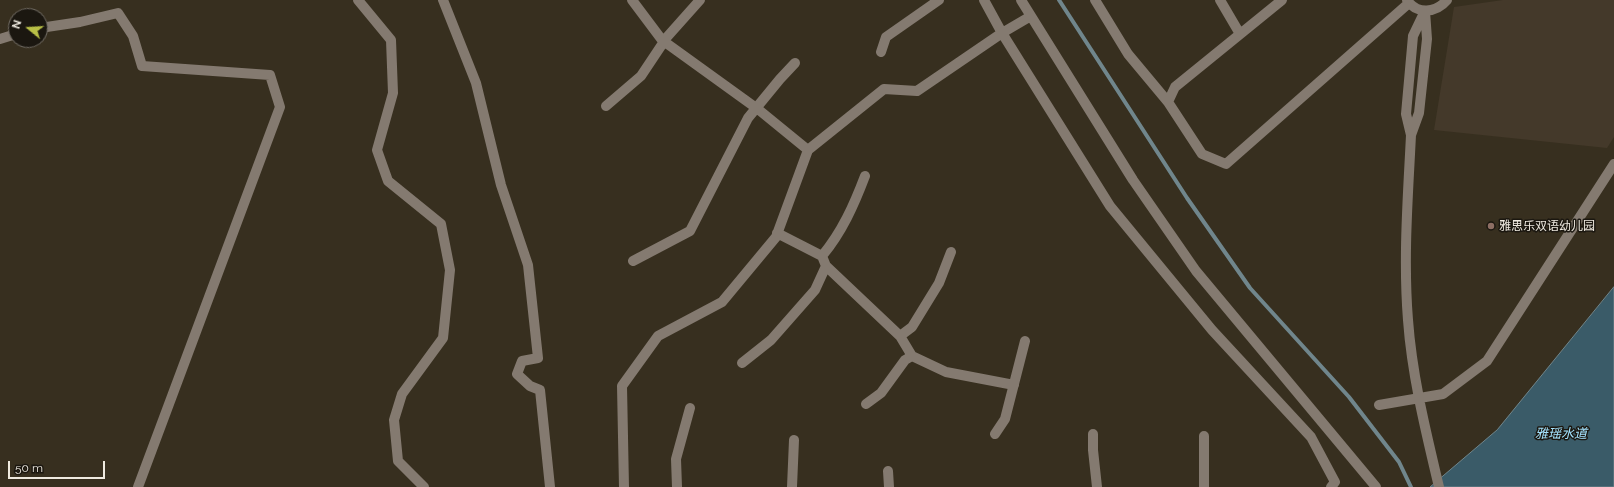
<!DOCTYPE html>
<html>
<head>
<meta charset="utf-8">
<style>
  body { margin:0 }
  #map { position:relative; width:1614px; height:487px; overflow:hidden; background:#372f1f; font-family:Raleway,sans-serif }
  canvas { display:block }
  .north { position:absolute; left:8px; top:8px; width:40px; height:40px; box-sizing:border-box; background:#1b1710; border:1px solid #706b63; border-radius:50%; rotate:288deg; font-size:11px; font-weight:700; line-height:16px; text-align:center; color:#efeae0 }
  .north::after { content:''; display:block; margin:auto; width:14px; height:18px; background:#b9c046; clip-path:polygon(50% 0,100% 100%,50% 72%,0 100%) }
  .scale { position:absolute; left:8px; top:461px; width:97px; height:18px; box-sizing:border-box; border:2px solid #efeae0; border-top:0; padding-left:5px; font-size:12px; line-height:14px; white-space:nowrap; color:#efeae0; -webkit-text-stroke:3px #1b1710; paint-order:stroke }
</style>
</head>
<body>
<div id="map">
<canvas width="1614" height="487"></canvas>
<div class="north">N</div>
<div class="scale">50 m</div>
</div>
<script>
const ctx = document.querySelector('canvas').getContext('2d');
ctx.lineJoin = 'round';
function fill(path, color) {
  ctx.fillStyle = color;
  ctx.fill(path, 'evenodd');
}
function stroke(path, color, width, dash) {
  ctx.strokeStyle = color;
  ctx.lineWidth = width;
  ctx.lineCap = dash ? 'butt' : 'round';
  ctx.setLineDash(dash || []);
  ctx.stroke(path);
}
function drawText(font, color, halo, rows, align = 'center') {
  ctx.font = font + ' Raleway,"Noto Sans SC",sans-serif';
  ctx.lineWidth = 3;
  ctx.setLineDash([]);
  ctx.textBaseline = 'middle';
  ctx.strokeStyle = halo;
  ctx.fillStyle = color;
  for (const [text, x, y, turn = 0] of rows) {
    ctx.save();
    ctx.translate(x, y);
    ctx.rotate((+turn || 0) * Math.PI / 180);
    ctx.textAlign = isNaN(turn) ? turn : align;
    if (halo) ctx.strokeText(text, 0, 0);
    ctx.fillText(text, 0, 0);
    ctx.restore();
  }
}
const commercial = new Path2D(`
  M1503 0H1614V137L1607 148 1434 130 1454 7Z`);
const water = new Path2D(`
  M1614 287V487H1430L1497 430Z`);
const stream = new Path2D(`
  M1059 0 1187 198 1250 288 1349 397 1399 462 1411 487`);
const minor = new Path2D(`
  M358 0 391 40 393 93 377 150 388 181 441 224 450 270 443 338 402 394 394 420 398 461 424 487
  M443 0 476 83 501 185 528 265 538 358 522 361 517 374 530 386 540 390 550 487
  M632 0 662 40 759 110 808 150
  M984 0 1002 33 1110 206 1212 330 1311 437 1335 482 1331 487
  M1021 0 1133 180 1196 271 1376 487
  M1095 0 1128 54 1168 102
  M1220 0 1240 34
  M1282 0 1175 87 1168 102 1202 154 1226 164 1409 3
  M1407 0C1417 15 1436 13 1447 0
  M1425 11 1427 39 1419 113 1411 135 1406 114 1413 36Z
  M40 28 80 22 118 13 133 36 142 66 270 75 280 107 138 487
  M0 39 16 34
  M881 52 886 37 939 0
  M606 106 641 76 667 37 700 0
  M1411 135C1408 196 1403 258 1408 320 1412 376 1426 432 1439 487
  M777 233 822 256 826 266 900 336 912 356 946 372 1014 385
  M822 256C842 232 854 205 865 176
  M633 261 690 231 748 118 780 79 795 63
  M900 336 912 327 939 283 951 252
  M742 363 771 340 815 290 826 266
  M866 404 881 393 905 360 912 356
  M1379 405 1443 394 1487 361 1614 164
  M995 434 1005 419 1025 341
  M1093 434V450L1097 487
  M888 471 889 487
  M624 487 622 386 658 336 722 302 776 237 808 150 884 89 917 91 1002 33 1031 16
  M677 487 676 459 690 408
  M792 487 794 440
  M1204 487V436`);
const markers = [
  [1491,226,4,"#8d6e63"]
];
const poiNames = [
  ["雅思乐双语幼儿园",1499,226]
];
const waterNames = [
  ["雅瑶水道",1561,434]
];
fill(commercial, '#44392a');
fill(water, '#3a5b68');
stroke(water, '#70868c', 1);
stroke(stream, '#70868c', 4);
stroke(minor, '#847a70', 10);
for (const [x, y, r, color] of markers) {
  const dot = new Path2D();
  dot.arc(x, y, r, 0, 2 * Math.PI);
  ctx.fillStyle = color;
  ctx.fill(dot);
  stroke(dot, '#1b1710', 1.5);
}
drawText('12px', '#efeae0', '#1b1710', poiNames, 'left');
drawText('italic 13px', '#a5e4ff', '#1b1710', waterNames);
</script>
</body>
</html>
